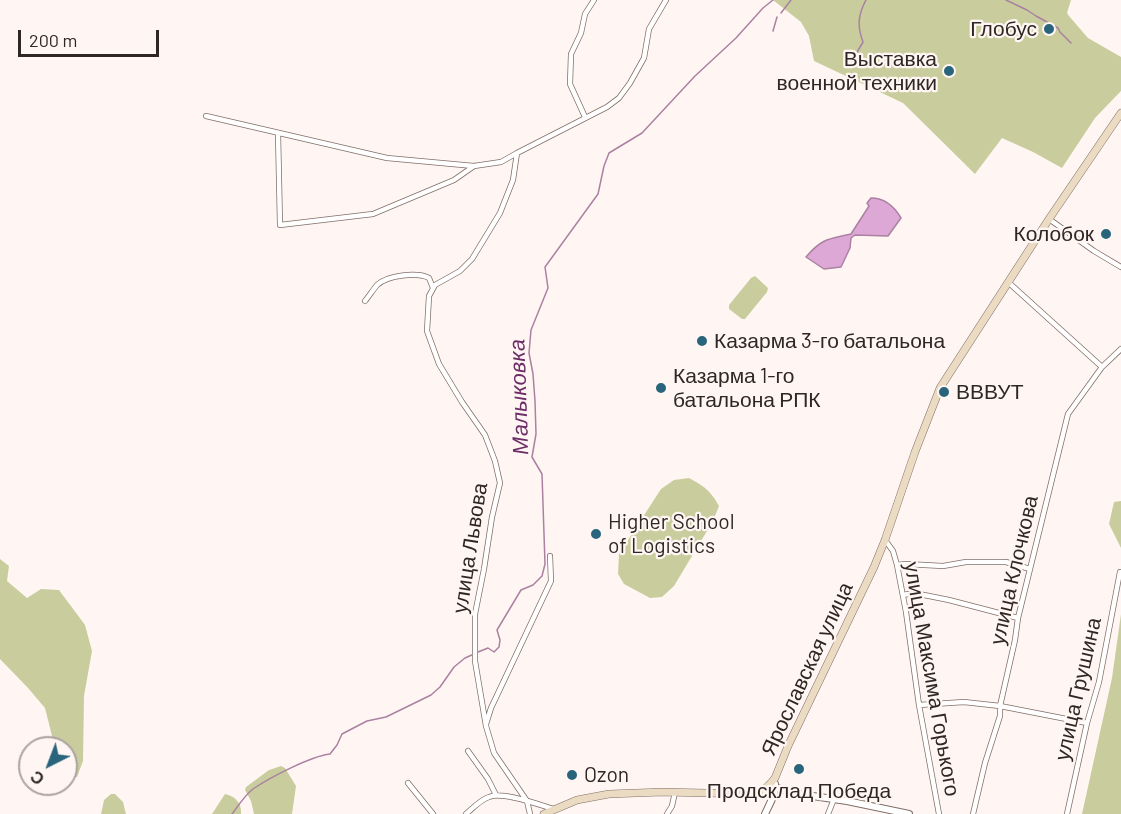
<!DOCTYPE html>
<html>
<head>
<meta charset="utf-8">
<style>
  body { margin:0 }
  #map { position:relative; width:1121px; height:814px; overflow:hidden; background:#fff6f3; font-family:Barlow,sans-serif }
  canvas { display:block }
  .north { position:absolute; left:18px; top:736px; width:60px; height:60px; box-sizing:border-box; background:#fff6f3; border:2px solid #aca3a0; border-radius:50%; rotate:222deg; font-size:16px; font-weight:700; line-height:24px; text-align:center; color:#2f2724 }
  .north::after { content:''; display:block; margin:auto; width:21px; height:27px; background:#28657c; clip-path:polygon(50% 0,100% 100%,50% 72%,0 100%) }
  .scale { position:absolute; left:18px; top:30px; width:141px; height:27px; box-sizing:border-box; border:3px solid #2f2724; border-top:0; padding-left:8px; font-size:18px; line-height:21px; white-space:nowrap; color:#2f2724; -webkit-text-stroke:4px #fff6f3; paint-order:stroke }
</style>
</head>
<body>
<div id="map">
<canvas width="1121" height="814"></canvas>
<div class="north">С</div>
<div class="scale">200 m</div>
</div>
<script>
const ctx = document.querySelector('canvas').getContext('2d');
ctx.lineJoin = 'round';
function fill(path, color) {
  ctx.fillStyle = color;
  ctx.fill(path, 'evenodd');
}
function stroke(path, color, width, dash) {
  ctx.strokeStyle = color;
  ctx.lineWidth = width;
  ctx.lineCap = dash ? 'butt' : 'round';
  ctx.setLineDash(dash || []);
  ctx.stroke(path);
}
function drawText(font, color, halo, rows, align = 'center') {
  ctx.font = font + ' Barlow,sans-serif';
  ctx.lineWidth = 4.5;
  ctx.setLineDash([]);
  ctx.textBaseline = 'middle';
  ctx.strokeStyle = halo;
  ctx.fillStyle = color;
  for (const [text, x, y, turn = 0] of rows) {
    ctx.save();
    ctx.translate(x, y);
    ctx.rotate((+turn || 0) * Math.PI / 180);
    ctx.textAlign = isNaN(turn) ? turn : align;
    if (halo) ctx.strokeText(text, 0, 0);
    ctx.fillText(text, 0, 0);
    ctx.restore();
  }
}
const green = new Path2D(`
  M773 0H1071L1067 13 1069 16 1088 38 1121 57V91L1095 118 1062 168 1033 152 1002 138 975 174 903 103 814 61 809 36 801 22Z
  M755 276 768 288 767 292 745 319H742L729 309V305L751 278Z
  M689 478C704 486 711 491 719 506L713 521 674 586 662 597 650 598 624 584 618 574 619 554 661 489 674 480Z
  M1121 501V548L1109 524 1114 502Z
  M0 559 9 566 7 581 27 598 41 589 59 590 85 625 92 651 84 696 83 761 77 777 67 774 66 772V748H55L45 708 28 688 0 659Z
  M1121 614V814H1082L1112 678Z
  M281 766 285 768 296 786 292 814H254L251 801 245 790 246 787 269 770Z
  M111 794H115L123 802 126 814H101L104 800Z
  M225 794C235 796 242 803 241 814H212Z`);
const water = new Path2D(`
  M871 198C885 198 894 206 901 218L888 236 855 235 851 238 850 248 841 267 824 269 806 257C822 238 829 239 851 234L869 206 867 203Z`);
const stream = new Path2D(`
  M1006 0 1027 10 1036 16 1058 28 1060 32 1071 43
  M781 13 791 0
  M773 31 777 17
  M856 54 863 42C857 26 858 15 866 0
  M478 652 488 648 494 652 499 647 500 640 497 630 521 590 533 585 542 576 545 564 542 474 532 457 536 434 535 401 533 374 529 353 531 330 548 288 545 267 598 194 604 166 609 153 642 133 695 76 736 38 763 8 773 0
  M232 814C238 806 245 795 253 789 269 778 311 756 330 754L337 745 342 734 367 721 386 717 431 695 440 687 454 667 465 658 474 654`);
const minor = new Path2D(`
  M206 116 387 158 474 166 501 162 517 153
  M585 117 570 84 571 54 581 33 585 14 594 0
  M278 133 280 225 373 214 454 180 474 166
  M1049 219 1094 251 1121 267
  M1008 282 1102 367
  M365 301C369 296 373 290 377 285 388 275 417 272 429 278L433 288
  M885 540 893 551 897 565 906 612 919 705 939 814
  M897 565 906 564 943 566 966 562H1006L1030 569
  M903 595 914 593 949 600 1018 618
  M919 705 964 702 1000 706 1087 723
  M486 724 491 708 551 581 550 556
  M468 751 488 779 496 795
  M408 783 433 814
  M466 814C473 808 480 800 489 797 502 791 540 805 554 809
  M530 814 527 801 494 753 486 726 475 661V614L484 569 492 517 500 483 495 461 485 435 462 402 439 364 427 331 429 296 435 285 460 271 472 259 500 213 513 180 517 153 607 107 619 98 630 83 644 58 649 29 666 0
  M667 814 672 806 675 792
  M828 814 834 799
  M973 814 985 763 1000 716V706L1015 640 1018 618 1068 414 1102 367 1121 349
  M1067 814 1087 723 1099 682 1120 572`);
const tertiary = new Path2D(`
  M769 785 792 793 847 801 909 814
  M765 814C769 805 776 794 775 784`);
const secondary = new Path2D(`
  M544 814 577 800 609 794 663 792 750 794 761 792 769 785 775 778 788 746 874 567 885 540 915 452 940 388 1049 219 1121 113`);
const markers = [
  [1049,29,6,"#28657c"],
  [949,71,6,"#28657c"],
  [1106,234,6,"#28657c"],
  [702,341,6,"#28657c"],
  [661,388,6,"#28657c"],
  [944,392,6,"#28657c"],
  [596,534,6,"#28657c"],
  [799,769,6,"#28657c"],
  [572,775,6,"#28657c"]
];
const poiNames = [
  ["Глобус",1037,29,"right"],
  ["Выставка",937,59,"right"],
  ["военной техники",937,83,"right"],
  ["Колобок",1094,234,"right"],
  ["Казарма 3-го батальона",714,341],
  ["Казарма 1-го",673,376],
  ["батальона РПК",673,400],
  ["ВВВУТ",956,392],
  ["Higher School",608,522],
  ["of Logistics",608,546],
  ["Ozon",584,775],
  ["Продсклад Победа",799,791,"center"]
];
const streetNames = [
  ["улица Львова",470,548,-81],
  ["улица Клочкова",1014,570,-77],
  ["Ярославская улица",807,669,-65],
  ["улица Максима Горького",932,679,80],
  ["улица Грушина",1078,689,-77]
];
const waterNames = [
  ["Малыковка",519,397,-92]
];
fill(green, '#c9cd9e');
fill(water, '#dea8d6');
stroke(water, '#aa81a1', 1.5);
stroke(stream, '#aa81a1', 1.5);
stroke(minor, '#816e67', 6);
stroke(tertiary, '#816e67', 8);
stroke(secondary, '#816e67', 8);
stroke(minor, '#fff', 4.5);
stroke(tertiary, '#fff', 6);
stroke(secondary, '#eadbc2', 7);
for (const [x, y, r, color] of markers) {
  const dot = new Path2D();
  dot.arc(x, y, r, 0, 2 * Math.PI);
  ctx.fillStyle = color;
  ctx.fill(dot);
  stroke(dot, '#fff6f3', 2);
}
drawText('21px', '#2f2724', '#fff6f3', poiNames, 'left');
drawText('21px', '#2f2724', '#fff6f3', streetNames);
drawText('italic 22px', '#6d2e67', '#fff6f3', waterNames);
</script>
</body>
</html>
